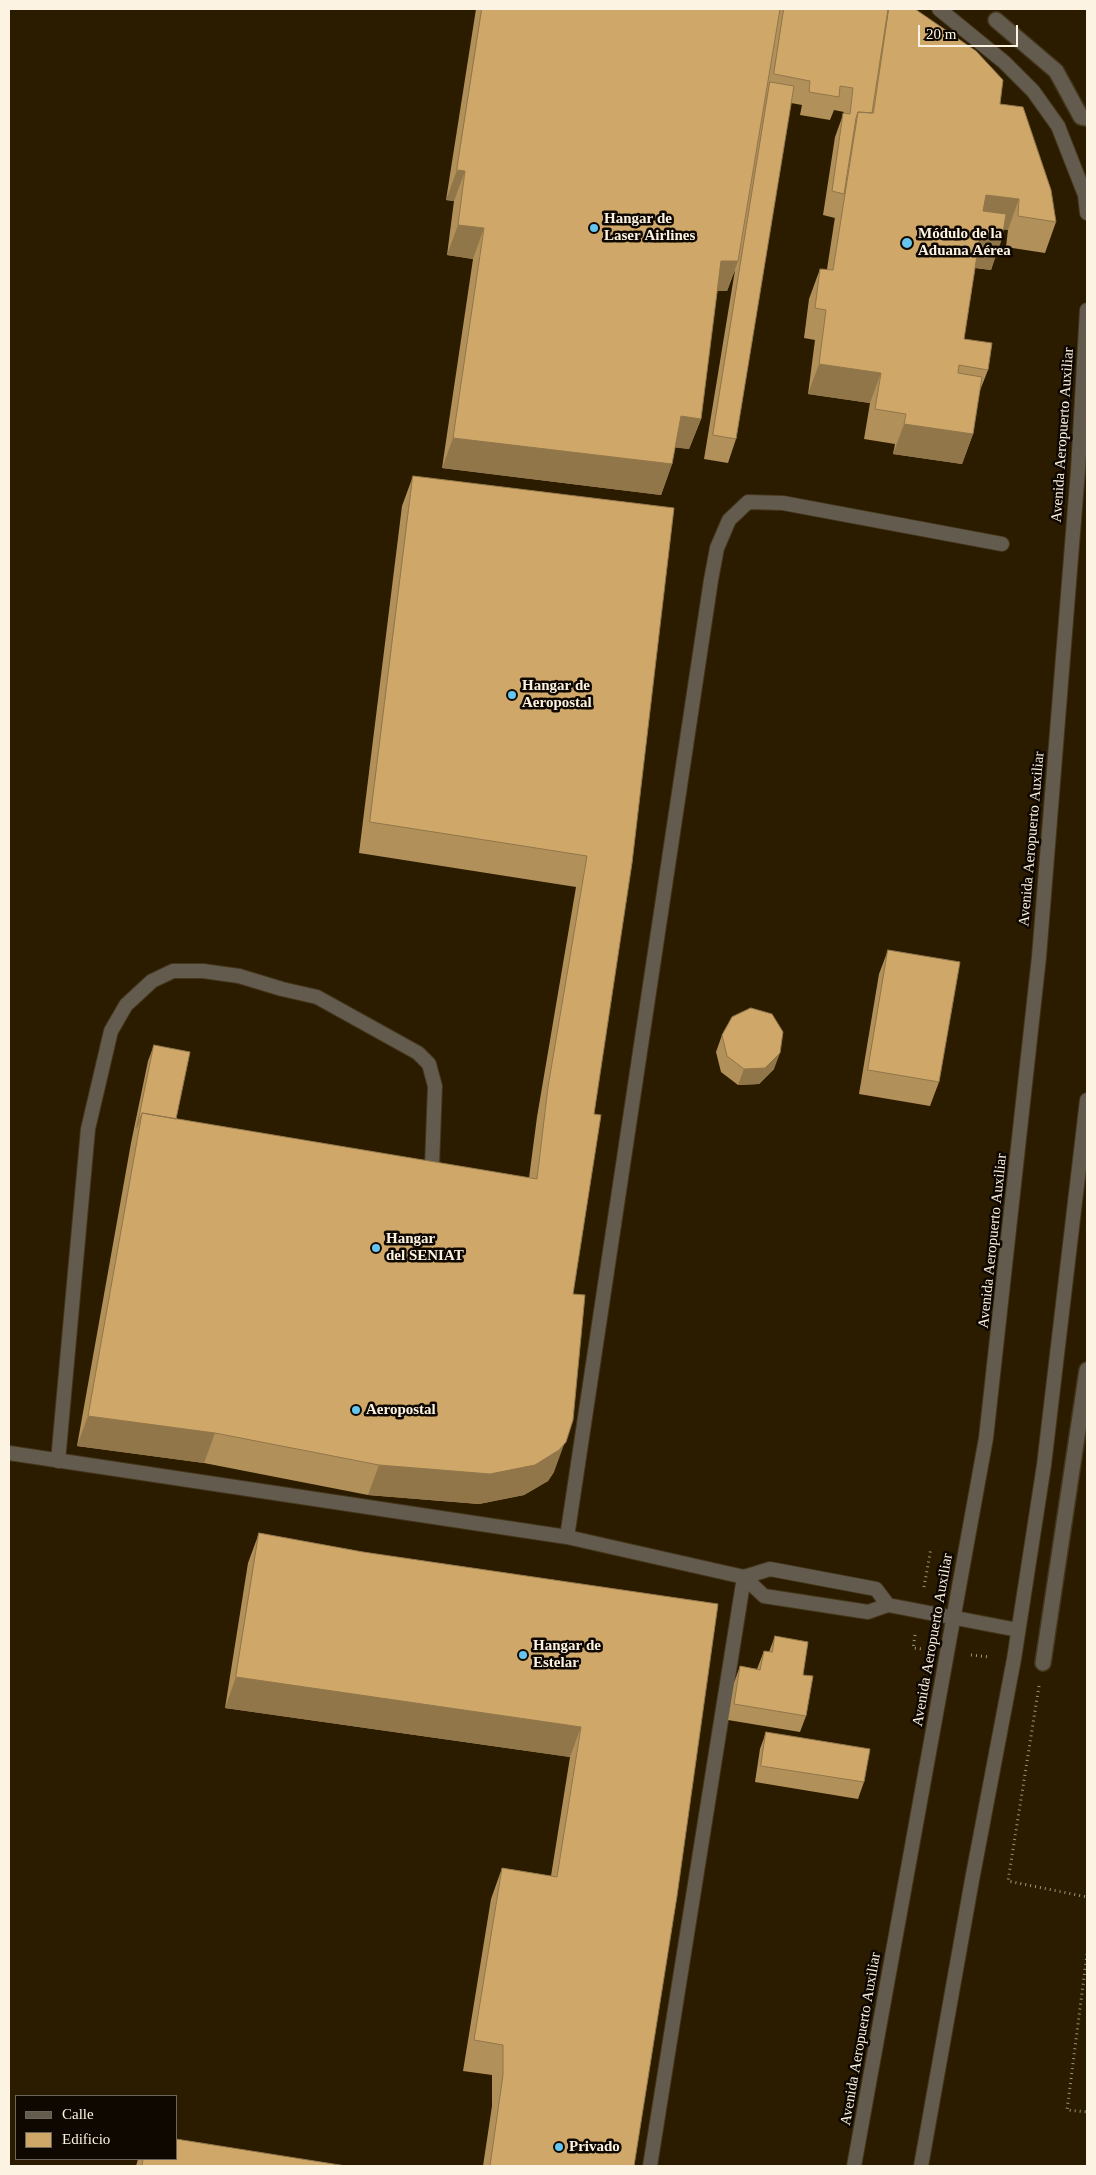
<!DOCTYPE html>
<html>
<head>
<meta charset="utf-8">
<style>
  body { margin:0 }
  #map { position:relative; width:1096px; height:2175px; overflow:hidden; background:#2b1c00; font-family:Georgia,serif }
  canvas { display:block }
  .frame { position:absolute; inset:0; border:10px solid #fdf3e2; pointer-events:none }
  .legend { position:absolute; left:15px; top:2095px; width:162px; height:65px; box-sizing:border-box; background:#0e0801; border:1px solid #6e665b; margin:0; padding:6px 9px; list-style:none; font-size:15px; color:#fdf3e2 }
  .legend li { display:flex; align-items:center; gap:10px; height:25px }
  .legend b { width:25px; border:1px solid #6e665b }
  .scale { position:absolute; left:918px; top:25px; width:100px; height:22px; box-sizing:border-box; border:2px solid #fdf3e2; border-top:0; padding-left:6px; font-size:15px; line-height:18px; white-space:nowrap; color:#fdf3e2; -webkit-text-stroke:4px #0e0801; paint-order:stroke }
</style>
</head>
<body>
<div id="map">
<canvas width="1096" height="2175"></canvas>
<div class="frame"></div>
<ul class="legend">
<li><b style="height:6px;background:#635b4e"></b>Calle</li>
<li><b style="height:14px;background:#cfa869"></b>Edificio</li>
</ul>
<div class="scale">20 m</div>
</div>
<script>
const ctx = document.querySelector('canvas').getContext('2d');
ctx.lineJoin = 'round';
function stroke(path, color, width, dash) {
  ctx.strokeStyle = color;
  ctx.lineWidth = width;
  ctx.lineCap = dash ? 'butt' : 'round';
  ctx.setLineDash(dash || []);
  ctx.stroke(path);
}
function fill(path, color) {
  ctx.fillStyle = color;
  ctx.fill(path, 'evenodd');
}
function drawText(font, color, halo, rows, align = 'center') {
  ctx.font = font + ' Georgia,serif';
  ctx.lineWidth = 5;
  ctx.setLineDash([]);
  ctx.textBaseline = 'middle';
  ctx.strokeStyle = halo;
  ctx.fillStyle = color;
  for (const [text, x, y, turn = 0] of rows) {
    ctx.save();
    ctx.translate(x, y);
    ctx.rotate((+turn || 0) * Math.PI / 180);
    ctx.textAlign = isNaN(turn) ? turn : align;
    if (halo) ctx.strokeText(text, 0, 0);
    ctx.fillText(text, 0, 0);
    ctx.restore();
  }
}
const path = new Path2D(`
  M924 1587 931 1548
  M915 1635 913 1648 923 1649
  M971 1655 990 1657
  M1039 1686 1008 1881 1087 1897
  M1087 1954 1067 2110 1087 2112`);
const lane = new Path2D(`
  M939 9 1004 62 1033 91 1058 126 1085 195 1087 213
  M9 1453 567 1537
  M58 1461 88 1129 111 1031 126 1005 152 981 173 971H203L239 976 282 989 317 997 418 1053 429 1064 435 1086 432 1166
  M744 1577 764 1596 868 1612 888 1605 1018 1630
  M888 1605 876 1589 770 1569 744 1577 567 1537 711 580 717 548 729 520 748 502 783 503 1002 544
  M650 2166 744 1577
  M854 2166 986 1438 1039 957 1078 470 1087 310
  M921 2166 972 1880 1014 1659 1044 1465 1087 1100`);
const street = new Path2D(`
  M996 20 1056 71 1081 117 1087 118
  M1043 1663 1087 1370`);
const wall = new Path2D(`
  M476 9H915L1000 104 1056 222 1045 253 1006 247 1008 230 1003 229 991 270 975 268 964 339 988 370 979 393 973 434 962 464 893 454 895 444 864 439 870 403 808 394 815 340 804 338 809 299 820 269H827L835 217V218L823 215 835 137 844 112 834 110 830 120 800 115 802 105 791 103 736 439 728 463 704 459 735 270 727 291H717L701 419 689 449 675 447 672 464 661 495 442 468 473 259 447 255 454 201 446 200Z
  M413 476 674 508 594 1114 573 1294 554 1472 548 1481 524 1495 479 1504 368 1495 204 1463 77 1446 131 1143 148 1061 154 1045 176 1119 529 1178 537 1117 576 887 359 853 402 506Z
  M888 950 939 1082 930 1106 859 1094 879 974Z
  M722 1035 774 1069 759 1084 738 1085 721 1072 716 1052Z
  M259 1533 363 1552 718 1604 634 2166H483L492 2106V2075L463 2071 491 1899 502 1868 551 1876 570 1757 225 1708 248 1563Z
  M775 1636 803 1675 806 1716 800 1732 728 1720 734 1683 740 1666 757 1669 764 1651 769 1652Z
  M766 1732 864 1782 858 1799 755 1782 760 1749Z
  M138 2159H176L346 2166H136Z`);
const shadedWall = new Path2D(`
  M457 170 465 171 454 201 446 200Z
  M986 195 1019 199 1008 230 975 226Z
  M458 225 484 228 473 259 447 255Z
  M980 236 1002 239 991 270 969 267Z
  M721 261H738L727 291H710Z
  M819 364 881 373 870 403 808 394Z
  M681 416 701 419 689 449 670 447Z
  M904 424 973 434 962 464 893 454Z
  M453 438 672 464 661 495 442 468Z
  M780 1053 774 1069 759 1084 738 1085 744 1069Z
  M88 1416 215 1433 204 1463 77 1446Z
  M573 1420 554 1472 548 1481 524 1495 479 1504 368 1495 379 1465Z
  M236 1677 581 1727 570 1757 225 1708Z`);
const building = new Path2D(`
  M482 9H780L738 261H721L701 419 681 416 672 464 453 438 484 228 458 225 465 171 457 170Z
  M784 9H888L872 113 858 112 856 118 844 194 832 191 843 113 850 114 853 88 840 86 839 97 809 92 810 81 774 74Z
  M889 9H915L976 51 1003 80 1000 104 1023 107 1051 190 1056 222 1018 216 1019 199 986 195 983 211 1006 214 1002 239 980 236 964 339 992 343 988 370 959 365 958 373 982 377 973 434 904 424 906 414 875 409 881 373 819 364 826 310 815 308 820 269 833 270 858 112 873 113Z
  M770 82 794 86 736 439 713 435Z
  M413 476 674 508 632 863 594 1114 601 1115 573 1294 585 1295 573 1420 566 1442 559 1450 535 1465 490 1474 379 1465 215 1433 88 1416 142 1113 537 1179 548 1087 587 856 370 822Z
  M888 950 960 962 939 1082 868 1070Z
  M751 1008 772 1014 783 1032 780 1053 765 1068 744 1069 727 1056 722 1035 732 1017Z
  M154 1045 190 1052 176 1119 142 1113 137 1127Z
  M259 1533 363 1552 718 1604 677 1896 634 2166H490L503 2075V2045L474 2040 502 1868 557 1877 581 1727 236 1677Z
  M775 1636 808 1642 803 1675 813 1676 806 1716 734 1704 740 1666 760 1670 764 1651 772 1652Z
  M766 1732 870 1749 864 1782 761 1766Z
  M176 2139 346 2166H142L143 2159H176Z`);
const markers = [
  [594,228,5,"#65c5ee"],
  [907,243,6,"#65c5ee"],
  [512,695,5,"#65c5ee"],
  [376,1248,5,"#65c5ee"],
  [356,1410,5,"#65c5ee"],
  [523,1655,5,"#65c5ee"],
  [559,2147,5,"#65c5ee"]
];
const poiNames = [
  ["Hangar de",604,219],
  ["Laser Airlines",604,236],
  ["Módulo de la",918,234],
  ["Aduana Aérea",918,251],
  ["Hangar de",522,686],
  ["Aeropostal",522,703],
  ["Hangar",386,1239],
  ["del SENIAT",386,1256],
  ["Aeropostal",366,1410],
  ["Hangar de",533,1646],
  ["Estelar",533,1663],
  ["Privado",569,2147]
];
const streetNames = [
  ["Avenida Aeropuerto Auxiliar",1063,435,-86],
  ["Avenida Aeropuerto Auxiliar",1032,839,-85],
  ["Avenida Aeropuerto Auxiliar",993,1241,-84],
  ["Avenida Aeropuerto Auxiliar",933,1640,-80],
  ["Avenida Aeropuerto Auxiliar",861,2039,-80]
];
stroke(lane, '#44361b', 16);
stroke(street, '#44361b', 18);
stroke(path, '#9e927c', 3, [1, 4]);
stroke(lane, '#635b4e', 14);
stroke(street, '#635b4e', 15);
fill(wall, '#b2905a');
fill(shadedWall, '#91764a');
fill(building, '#cfa869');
stroke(building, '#91764a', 1);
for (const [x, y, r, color] of markers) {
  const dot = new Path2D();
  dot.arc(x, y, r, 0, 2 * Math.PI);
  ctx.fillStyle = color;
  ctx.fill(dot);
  stroke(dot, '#0e0801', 2);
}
drawText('bold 15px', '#fdf3e2', '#0e0801', poiNames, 'left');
drawText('15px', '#fdf3e2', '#0e0801', streetNames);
</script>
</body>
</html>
